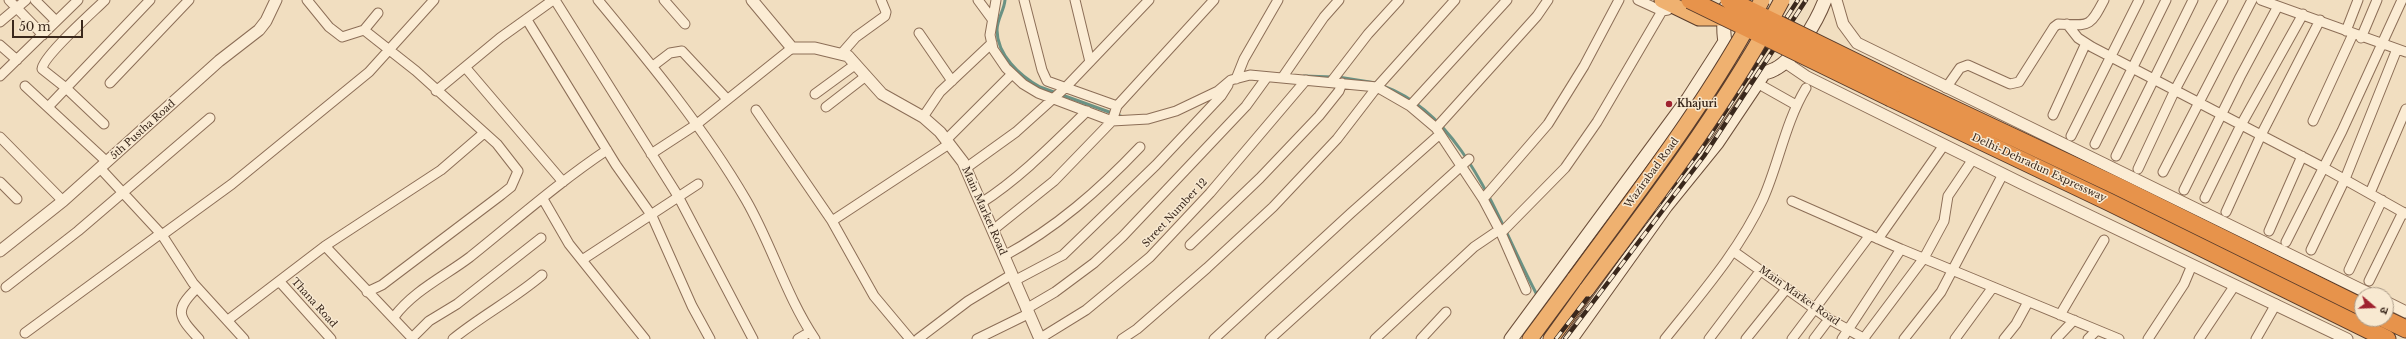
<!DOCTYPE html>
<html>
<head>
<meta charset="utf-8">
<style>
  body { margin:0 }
  #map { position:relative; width:2406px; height:339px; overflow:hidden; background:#f1dec0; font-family:"Libre Baskerville","Noto Sans Devanagari",serif }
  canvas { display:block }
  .north { position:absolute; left:2354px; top:287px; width:40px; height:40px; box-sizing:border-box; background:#f8e9d1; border:1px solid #ac9c89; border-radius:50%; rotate:109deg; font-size:11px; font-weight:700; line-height:16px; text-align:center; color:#3a281c }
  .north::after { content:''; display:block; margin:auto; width:14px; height:18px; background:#9f222f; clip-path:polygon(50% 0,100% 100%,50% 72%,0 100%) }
  .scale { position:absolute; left:12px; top:20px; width:71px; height:18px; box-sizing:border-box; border:2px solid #3a281c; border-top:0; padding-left:5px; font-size:12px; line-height:14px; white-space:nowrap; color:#3a281c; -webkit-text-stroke:3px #f8e9d1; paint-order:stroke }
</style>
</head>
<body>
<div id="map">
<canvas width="2406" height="339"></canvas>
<div class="north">उ</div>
<div class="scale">50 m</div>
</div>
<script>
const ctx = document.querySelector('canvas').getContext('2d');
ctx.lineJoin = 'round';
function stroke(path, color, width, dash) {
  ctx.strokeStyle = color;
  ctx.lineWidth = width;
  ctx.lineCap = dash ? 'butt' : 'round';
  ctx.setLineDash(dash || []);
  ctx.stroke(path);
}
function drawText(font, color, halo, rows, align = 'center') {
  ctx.font = font + ' "Libre Baskerville",serif';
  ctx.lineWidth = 3;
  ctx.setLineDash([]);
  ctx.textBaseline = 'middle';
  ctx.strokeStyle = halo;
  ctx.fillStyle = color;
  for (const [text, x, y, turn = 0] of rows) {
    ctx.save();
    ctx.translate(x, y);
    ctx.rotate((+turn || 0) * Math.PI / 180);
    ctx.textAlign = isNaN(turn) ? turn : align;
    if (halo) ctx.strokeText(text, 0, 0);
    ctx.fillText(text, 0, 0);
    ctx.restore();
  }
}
const stream = new Path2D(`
  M1005 0C1004 11 997 19 997 30 997 55 1020 76 1040 87L1123 117
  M1304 76 1333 77
  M1338 77 1376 83
  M1383 86C1466 116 1498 222 1536 293`);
const minor = new Path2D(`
  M9 0 43 35
  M35 0 56 21
  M307 0 329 27 342 37 364 30 416 71 497 144 518 171 511 187 501 195 382 285 367 292
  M555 0 678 196 753 339
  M598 0C651 64 704 128 746 200 772 245 786 296 815 339
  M664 0 685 24
  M978 0 992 19
  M996 0 990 35 993 49 1006 68 1023 84 1038 93 1112 121 1148 119 1176 111 1218 91 1231 80 1250 75 1377 87 1410 106 1436 128 1483 199 1501 233 1526 290
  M1024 0 1042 70 1047 81 1117 106
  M1075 0 1090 62
  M1638 0 1662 11 1668 10
  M2261 0 2406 52
  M527 20 616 165 652 216 692 306 710 339
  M0 22 26 0
  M2067 24 2078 38 2092 47 2326 169 2406 214
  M364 30 378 13
  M2346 31 2358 0
  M919 33 952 81
  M2361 38 2377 0
  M0 45 17 60
  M842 53 856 37 885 16 886 12 881 0
  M653 66 670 53 682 51 727 99
  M465 67 563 182
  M0 76 78 0
  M1282 78 1324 17 1339 0
  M1236 79 1244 59 1278 0
  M1331 82 1368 34 1399 0
  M110 83 189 0
  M1757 83 1796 105
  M25 86 107 162
  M1946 88 1960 68 1968 65 2010 84 2019 82 2054 27 2058 24C2089 25 2089 29 2104 0
  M436 91 500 38 553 0
  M815 94 856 64
  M1410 106 1507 0
  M48 107 150 0
  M826 107 866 76
  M756 110 832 221 874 296 910 339
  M2053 115 2086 43
  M923 117 940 92 992 43
  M2313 121 2353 34
  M104 124 66 88 42 69C43 56 93 12 105 0
  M1436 128 1537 16 1548 0
  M2071 136 2139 0
  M0 137 63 201
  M946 140 1012 74
  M2095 144 2166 0
  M651 154 697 124 792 48
  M2116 156 2193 0
  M100 168 162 235 193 283 244 339
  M966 168 1016 132 1065 88 1149 0
  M2138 169 2175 90 2223 0
  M2163 172 2252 0
  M0 182 17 199
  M2184 190 2240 77 2278 6
  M2370 193 2406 109
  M2205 198 2241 125 2303 14
  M543 199 569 244 645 339
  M1483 199 1548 124 1584 66 1619 0
  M1792 201 1901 249 2119 339
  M981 203C1020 178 1053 144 1087 111
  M2226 212 2261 135 2320 20
  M832 221 949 144
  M993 230 1054 181 1112 121 1117 106 1214 0
  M2269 231 2302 156
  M1501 233 1565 168 1597 122 1662 11
  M162 235 232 184 369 72 434 0
  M1878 239 1944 145
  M2286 242 2342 131 2402 0
  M1190 245 1260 178 1319 116 1339 91 1342 83
  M325 246 413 339
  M2311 250 2345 179 2397 49
  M1733 251 1829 319 1865 339
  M1004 256C1056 228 1099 190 1140 147
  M582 260 698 184
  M2349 270 2382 200
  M1014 281 1063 255 1156 165 1221 96 1228 85
  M2369 281 2403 212
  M280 282 331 339
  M6 287 78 231 210 118
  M197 288C173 311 179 317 199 339
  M1026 309 1055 292 1094 263 1123 236 1246 106 1267 77
  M2060 315 2104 240
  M394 317C413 291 445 276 470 257 515 221 559 182 607 150
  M228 320 325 246 441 170 484 133
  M25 333 160 234
  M412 338 429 321 457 304 541 238
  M1864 338 1924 258 1944 221 1948 196 1973 159
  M453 339C481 316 514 299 542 275
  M798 339 810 332
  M918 339 968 301 1011 275
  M977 339 1028 314
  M1039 339 1086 310 1150 257 1210 193 1306 80
  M1122 339 1137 329 1207 268 1273 207 1337 139 1377 87 1455 0
  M1214 339 1351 213 1440 134
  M1270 339 1469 159
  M1375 339 1474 247 1499 230
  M1421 339 1446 312
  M1665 339C1700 295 1739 251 1763 199 1779 163 1785 123 1806 88
  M1709 339 1761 270
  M1746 339 1787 288
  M1792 339 1870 235
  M1814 339 1829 319
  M1842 339 1901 249
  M1904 339 1941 292 2003 174
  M1955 339 1993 287
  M2004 339 2016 324 2028 302
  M2056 339 2074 320
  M2088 339 2097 330
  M2148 339 2184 284 2192 265
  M2199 339 2235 285
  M2256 339 2276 304`);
const tertiary = new Path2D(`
  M752 0 792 48H815L848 56 882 94 923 117 940 132 963 162 1040 339
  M1836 0 1843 24 1857 43 2372 295
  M1785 62 1807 77 2023 184 2347 339
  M0 251 63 201 219 61 259 30 266 21 276 0
  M2386 302 2406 312`);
const secondary = new Path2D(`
  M1725 8C1722 33 1722 64 1751 72 1759 74 1768 73 1775 69 1795 59 1817 21 1825 0
  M1511 339 1688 99 1724 43
  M1571 339 1666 206 1717 143 1764 73`);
const trunk = new Path2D(`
  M1662 0 1699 18H1723
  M1530 339 1575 278
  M1551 339 1587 289`);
const motorway = new Path2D(`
  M1898 83 2117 186 2362 307
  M1891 98 2109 202 2387 339
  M2385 319 2406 329`);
const rail = new Path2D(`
  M1556 339 1699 152 1798 0
  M1565 339 1704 156 1806 0`);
const trunkBridge = new Path2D(`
  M1575 278C1641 188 1710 99 1762 0
  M1587 289C1657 195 1727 104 1782 0`);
const motorwayBridge = new Path2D(`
  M1690 0 1891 98
  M1729 0 1898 83`);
const markers = [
  [1669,104,4,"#9f222f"]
];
const poiNames = [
  ["Khajuri",1677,104]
];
const streetNames = [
  ["5th Pustha Road",143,130,-42],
  ["Delhi-Dehradun Expressway",2039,168,25],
  ["Wazirabad Road",1652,173,-54],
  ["Main Market Road",984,211,66],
  ["Street Number 12",1175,213,-47],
  ["Main Market Road",1799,296,35],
  ["Thana Road",314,303,48]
];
stroke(stream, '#6a9284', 3);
stroke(minor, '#8c6e57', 11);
stroke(tertiary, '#8c6e57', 13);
stroke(secondary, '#6d4f3a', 15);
stroke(trunk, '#593c2b', 17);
stroke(motorway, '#593c2b', 19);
stroke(minor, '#fbecd4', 9);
stroke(tertiary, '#fbecd4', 11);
stroke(secondary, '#fbecd4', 13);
stroke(trunk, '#efb170', 15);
stroke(motorway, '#e7934b', 17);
stroke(rail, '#3a281c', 4.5);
stroke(rail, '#f8e9d1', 3, [9]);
stroke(trunkBridge, '#593c2b', 17, []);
stroke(motorwayBridge, '#593c2b', 19, []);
stroke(trunkBridge, '#efb170', 15);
stroke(motorwayBridge, '#e7934b', 17);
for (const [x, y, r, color] of markers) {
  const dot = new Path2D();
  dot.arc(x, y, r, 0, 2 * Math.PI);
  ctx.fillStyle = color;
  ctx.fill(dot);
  stroke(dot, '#f8e9d1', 1.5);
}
drawText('bold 10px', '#3a281c', '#f8e9d1', poiNames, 'left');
drawText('10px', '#3a281c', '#f8e9d1', streetNames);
</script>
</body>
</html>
